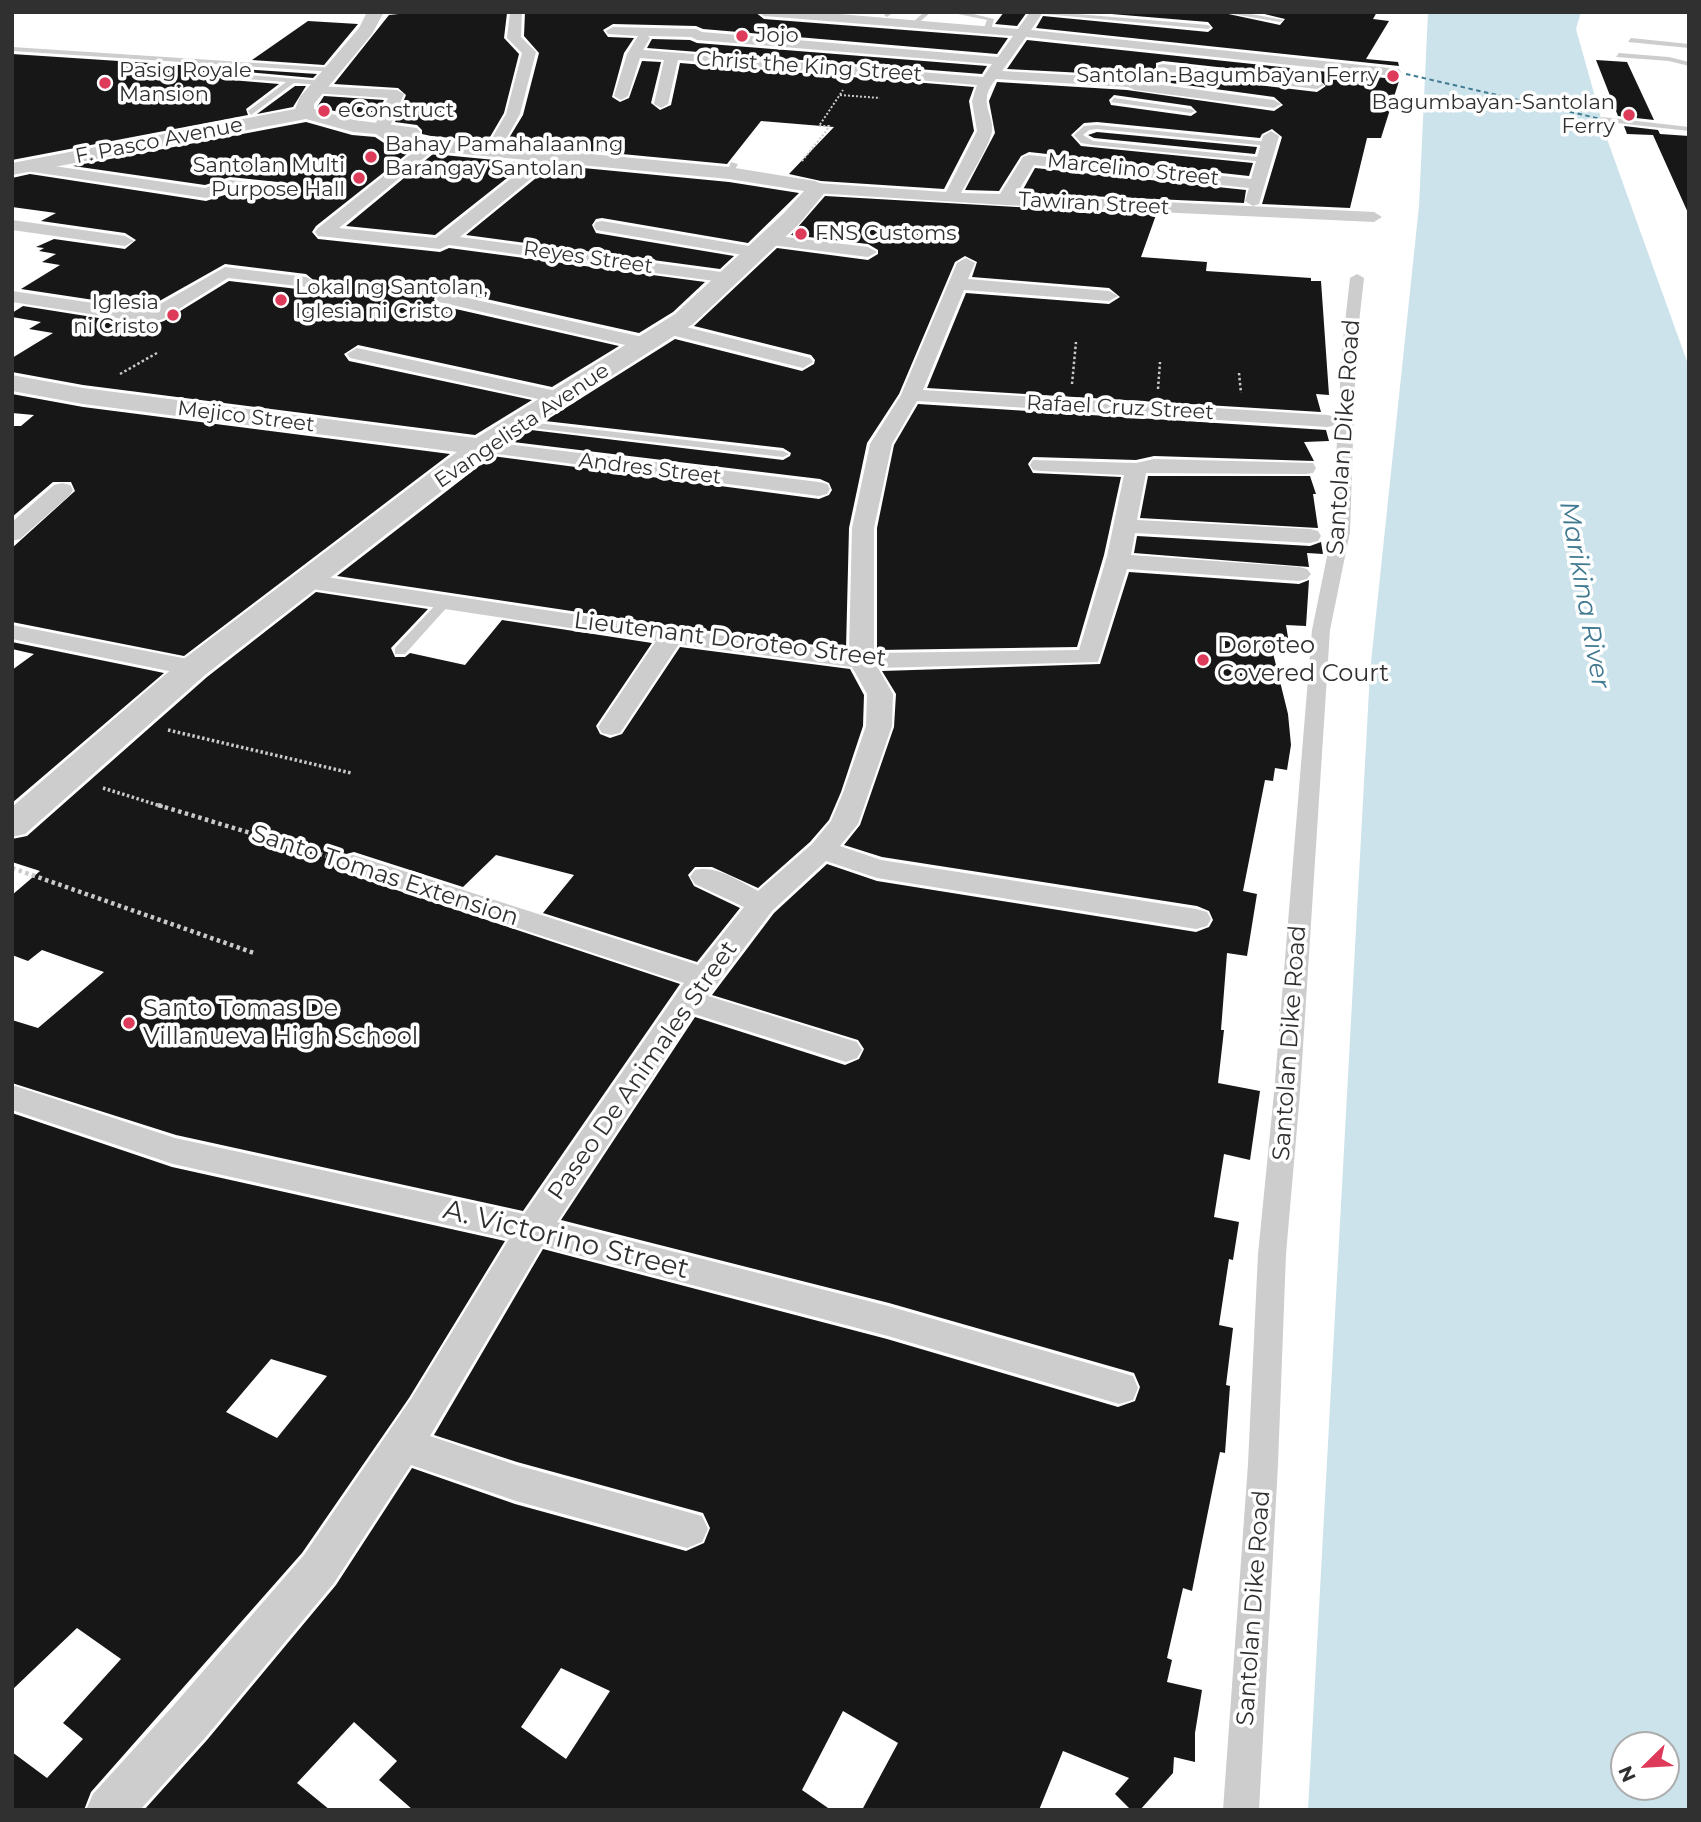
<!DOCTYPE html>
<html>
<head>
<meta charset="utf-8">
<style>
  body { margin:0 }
  #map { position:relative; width:1701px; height:1822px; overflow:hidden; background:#fff; font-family:Montserrat,sans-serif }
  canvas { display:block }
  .frame { position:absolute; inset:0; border:14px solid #303030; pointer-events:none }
  .north { position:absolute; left:1610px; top:1731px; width:70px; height:70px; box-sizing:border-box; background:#fff; border:2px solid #acacac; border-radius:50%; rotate:246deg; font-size:19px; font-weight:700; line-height:28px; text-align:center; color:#303030 }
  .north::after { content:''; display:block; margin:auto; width:24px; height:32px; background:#de3b5a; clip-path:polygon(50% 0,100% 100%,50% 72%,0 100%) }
</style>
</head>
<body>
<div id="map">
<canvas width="1701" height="1822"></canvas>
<div class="frame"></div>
<div class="north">N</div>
</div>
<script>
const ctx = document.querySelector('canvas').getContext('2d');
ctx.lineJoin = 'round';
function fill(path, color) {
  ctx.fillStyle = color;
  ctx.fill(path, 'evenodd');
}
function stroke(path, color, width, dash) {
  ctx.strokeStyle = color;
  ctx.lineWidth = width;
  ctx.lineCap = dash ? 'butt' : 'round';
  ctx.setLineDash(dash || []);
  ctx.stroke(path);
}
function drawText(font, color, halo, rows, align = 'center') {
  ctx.font = font + ' Montserrat,sans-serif';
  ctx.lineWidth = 7;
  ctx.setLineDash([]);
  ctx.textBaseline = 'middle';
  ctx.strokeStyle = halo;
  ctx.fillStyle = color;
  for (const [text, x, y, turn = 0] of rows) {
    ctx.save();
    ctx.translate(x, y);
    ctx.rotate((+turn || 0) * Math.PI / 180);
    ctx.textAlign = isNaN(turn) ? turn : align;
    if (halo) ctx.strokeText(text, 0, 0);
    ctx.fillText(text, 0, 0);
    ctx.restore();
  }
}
const water = new Path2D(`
  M1428 12H1581L1576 29 1606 136 1689 367V1810H1308L1370 672 1419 206ZM1624 1745H1666V1787H1624Z`);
const ferry = new Path2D(`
  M1406 74 1601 119`);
const building = new Path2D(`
  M418 12 507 13 504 38 519 54 504 113 490 137 494 142 431 136 422 134V130L417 125 395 122 406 95 398 88 334 84 389 15Z
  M525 12H755L764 19 1008 38 997 54 703 29 696 26 613 24 603 30 608 37 634 38 624 53 612 97 620 102 629 98 642 61 661 62 651 103 660 110 671 105 680 63 974 87 969 101 974 131 944 189 821 181 789 174 834 127 761 121 727 164 506 143 523 115 539 53 524 36Z
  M1004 12H1027L1017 26 995 24Z
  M1087 12H1219L1280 25 1285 19 1256 12H1377L1373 19 1389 21 1366 59 1398 62 1399 66 1036 28 1043 16 1208 32 1213 28 1208 22Z
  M308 21 358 24 324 65 252 60Z
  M652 39 690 40 697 43 987 66 982 74 647 48Z
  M1027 40 1394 79 1399 76V81L1381 138H1367L1350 208 1262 204 1282 137 1272 129 1262 134 1260 138 1097 122 1084 123 1071 135 1081 146 1253 163 1249 176 1029 152 1021 156 999 191 965 190 995 133 989 101 997 82 1127 90 1274 111 1283 105 1274 97 1149 80 1141 76 1007 69ZM1163 61 1317 78 1326 86 1317 92 1156 73V63ZM1114 95 1191 106 1197 112 1191 116 1111 105 1109 100Z
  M12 54 317 74 313 78 236 71 231 80 279 84 246 109 248 115 12 160Z
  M1596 60 1627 62 1654 120 1618 116Z
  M295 86H306L293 107 257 114Z
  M324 96 384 100 374 120 317 107Z
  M306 122 352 135 375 137 387 145 412 150 316 226 312 232 318 239 440 252 449 248 705 282 673 312 639 333 446 290 435 296 434 300 438 305 619 346 552 387 358 345 344 354 349 361 532 400 475 435 83 385 12 372V358L53 333 29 329 41 322 12 317V313L23 306 149 326 164 321 229 281 306 290 317 283 306 274 225 264 147 308 21 289 60 265 42 262 56 254 39 251 44 248 36 247 54 239 125 249 136 240 125 233 41 221 56 213 12 207V178L30 174 206 201 231 193 278 198 288 191 278 182 230 177 205 185 73 166Z
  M1624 126 1658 130 1660 134 1689 136V215L1653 135 1627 134Z
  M1097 132 1257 147 1255 154 1094 138 1088 135Z
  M433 154 526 163 435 235 346 226Z
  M552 165 729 182 799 193 748 243 602 218 596 219 592 225 596 233 734 256 720 269 466 235Z
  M1035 168 1246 190 1244 203 1021 193Z
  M825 196 1156 215 1141 257 1207 262 1206 271 1311 278V281H1321L1329 395 1316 394 1321 412 927 388 966 293 1109 304 1120 297 1109 288 972 277 977 262 965 256 955 262 899 394 867 443 849 528 846 649 672 626 337 576 492 456 819 499 829 495 832 490 829 483 820 479 513 442 531 430 783 460 790 456 791 453 783 448 545 421 675 339 802 371 814 364 815 360 811 355 694 326 777 248 868 260 878 254V250L868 244 791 235Z
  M12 394 83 407 450 454 184 656 12 622V548L75 491 71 482H53L12 517V426H21L34 415 12 413Z
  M918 404 1326 430 1329 441 1304 442 1314 461 1154 456 1136 460 1033 457 1028 464 1033 473 1121 477 1104 555 1077 647 877 650V528L894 445Z
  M1148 476H1310L1316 494H1313L1318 528 1140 518Z
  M1137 536 1310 546 1321 542 1323 554 1307 553 1309 567 1134 553Z
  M1129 572 1299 584 1309 580 1306 626 1286 625 1290 650 1272 649 1288 714 1291 745 1287 770 1275 768 1273 781 1265 780 1243 891 1257 894 1247 956 1227 953 1221 1030H1224L1218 1083 1260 1091 1250 1160 1224 1154 1214 1217 1239 1222 1233 1260 1229 1259 1219 1325 1233 1328 1226 1385 1230 1386 1225 1453 1220 1452 1192 1591 1183 1588 1167 1658 1172 1660 1167 1682 1202 1690 1195 1733V1762L1174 1757 1173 1773 1140 1810H1131L1115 1794 1129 1778 1063 1751 1039 1810H862L898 1743 843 1711 802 1790 831 1810H413L379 1780 397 1761 354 1722 297 1783 330 1810H144L207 1740 336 1585 412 1468 515 1504 686 1551 704 1543 710 1528 703 1513 517 1462 434 1435 543 1249 887 1339 1118 1407 1135 1401 1140 1387 1134 1373 889 1303 561 1220 695 1017 845 1065 859 1059 864 1049 858 1040 712 995 774 913 827 864 877 881 1196 932 1209 927 1213 920 1209 911 1197 906 882 857 844 845 860 825 894 727 896 694 882 671 1100 664ZM561 1668 610 1691 566 1759 521 1727Z
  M316 592 428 609 391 648 395 657H405L410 653 465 665 502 620 652 643 596 726 600 734 610 738 622 734 680 647 850 669 864 695 863 726 841 792 829 820 810 842 758 888 712 867H695L688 875 694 886 740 908 697 962 543 913 574 875 496 855 463 887 354 852 342 855 337 863 342 872 680 984 523 1211 176 1135 12 1083V1020L38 1028 104 972 42 950 28 961 12 955V895L40 871 12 862V839L27 836 207 677Z
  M12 642 164 673 12 803V670L34 654 12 649Z
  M12 1113 172 1167 505 1241 409 1398 302 1553 91 1792 84 1810H12V1752L47 1778 83 1739 63 1723 121 1659 77 1628 12 1690ZM271 1359 327 1376 277 1438 226 1412Z`);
const pathFar3 = new Path2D(`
  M840 95 880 98
  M802 161 827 130 829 126H819L843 90`);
const pathFar2 = new Path2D(`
  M1239 373 1241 393
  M120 374 157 353
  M1072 384 1076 342
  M1158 389 1160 362`);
const pathFar1 = new Path2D(`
  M168 730 351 773
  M103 788 164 807`);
const path = new Path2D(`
  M158 805 326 856
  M12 868 254 953`);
const service = new Path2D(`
  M886 12H894L887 17 884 15Z
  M924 12H931L915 26H911V24Z
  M948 12H965L994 19 991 30 987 32 983 30 987 20Z
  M1053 12 1208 25 1211 27 1208 29 1034 13Z
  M1221 12H1240L1283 20 1280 22Z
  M1631 38 1689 44V48L1628 42Z
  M12 47 334 68 338 70 334 72 12 51Z
  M1619 53 1669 57 1689 62V66L1669 61 1616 57Z
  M236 74 323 81 327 83 323 85 294 83 251 115 248 111 286 82 233 78Z
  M1114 98 1191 109 1195 111 1191 113 1111 102Z
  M1602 117 1689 127V131L1599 121Z
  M1097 125 1269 142 1273 144 1269 146 1097 129 1089 130 1083 135 1093 141 1268 158 1269 160 1265 162 1093 145 1081 143 1074 135 1084 126Z
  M731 162 738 164 732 175H726Z
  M519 421 783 451 789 454 783 457 515 426V422Z
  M445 598 451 602 449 605 405 654H395V648L441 599Z`);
const pedestrian = new Path2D(`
  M1357 274 1364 278 1356 349 1350 532 1330 630 1300 1093 1286 1254 1278 1464 1259 1810H1223L1248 1464 1258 1254 1274 1093 1312 630 1332 532 1342 349 1350 278Z`);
const minor = new Path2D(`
  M510 12H522L521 37 536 52 520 114 505 141 500 143 492 138 506 114 522 53 507 38Z
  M758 12H815L1018 29 1030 12H1043L1031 30 1399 69 1401 72 1394 76 1026 37 1002 71 1141 79 1148 83 1274 100 1281 104 1274 108 1135 90 1128 87 996 79C976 102 995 115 992 132 989 146 969 178 961 193L1000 194 1023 157 1029 155 1251 179 1263 136 1271 131 1279 136 1259 204 1253 206 1245 201 1249 188 1034 165 1016 195 1374 212 1382 217 1374 222 1005 205 815 193 807 188 815 183 946 192 977 131 972 101 977 85 678 60 668 104 661 108 654 104 664 60 640 58 628 96 621 100 614 96 627 54 638 36 608 34 606 31 613 27 696 29 702 32 998 57 1013 36 764 16ZM648 36 691 37 697 40 992 64 983 77 643 50 650 38Z
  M1163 64 1317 81 1324 85 1317 89 1158 71V65Z
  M317 86 397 90 404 94 388 131 380 136 372 131 388 98 312 93 310 90Z
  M431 140 436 142 439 145 436 148 339 228 436 238 544 152 550 150 558 155 556 158 460 237 729 273 738 278 729 283 449 245 440 249 318 236 315 232 318 228 426 142Z
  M26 162 205 188 230 180 278 185 286 190 278 195 231 190 206 198 20 170 18 167 20 164Z
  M12 220 125 236 134 241 125 246 12 230Z
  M602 221 755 247 764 252 755 257 596 230 594 226 596 222Z
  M769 235 868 247 877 252 868 257 763 244 760 240Z
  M966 258 975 263 968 279 1109 291 1118 296 1109 301 964 290 923 390 1328 415 1335 417 1338 421 1335 425 1328 427 917 401 892 444 874 528V653L1079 650 1107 556 1124 475 1041 471 1033 470 1030 465 1033 460 1136 463 1154 459 1313 463 1316 468 1313 473 1305 474 1146 473 1137 520 1310 529 1318 531 1321 536 1318 541 1310 543 1135 533 1131 555 1299 567 1307 569 1311 574 1307 579 1299 581 1127 569 1098 662 878 668 893 694 892 726 858 824 840 846 881 860 1196 909 1207 912 1211 919 1207 926 1196 929 877 878 826 861 772 911 708 996 857 1042 862 1050 857 1058 846 1062 694 1014 557 1222 888 1306 1133 1376 1138 1388 1133 1400 1119 1404 888 1336 542 1246 430 1436 516 1465 702 1516 708 1529 702 1542 687 1548 516 1501 411 1465 334 1583 205 1738 140 1810H86L93 1794 173 1706 304 1555 411 1399 509 1239 173 1164 12 1110V1085L175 1138 524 1214 684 983 343 870 339 864 343 858 353 855 363 858 698 965 744 907 695 884 690 877 695 870C716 865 739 881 758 891L812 844 831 821 843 793 866 726 867 694 852 667 679 644 620 733 611 735 602 733 598 727 656 641 306 588 298 586 294 581 298 576 306 574 672 629 849 652 852 528 870 444 901 395 957 263Z
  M225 267 306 277 315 282 306 287 228 278 163 319 148 323 12 302V291L148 311Z
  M445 293 647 338 657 344 647 350 439 302 436 298Z
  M670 323 810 358 813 362 803 368 663 333 661 329 663 325Z
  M357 348 561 392 568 394 571 398 568 402 561 404 350 358 347 354Z
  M481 441 819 482 827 484 830 489 827 494 819 496 474 451 470 447 474 443Z
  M62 483 70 485 73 490 70 495 20 539 12 541V522L54 485Z
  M12 625 193 660 202 663 206 668 202 673 193 676 12 639Z`);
const tertiary = new Path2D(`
  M367 12H384L372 34 314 104V109L354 120 417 128 420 132 417 136 431 139 729 167 815 181 822 184 826 191 799 224 693 324 491 453 205 675 25 834 12 837V807L181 661 457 452 83 404 12 391V375L83 388 476 438 675 314 783 214 804 191 729 179 431 151 388 142 376 134 353 132 306 119 12 175V163L295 109 300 97 359 28Z`);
const markers = [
  [742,36,7,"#de3b5a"],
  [1393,76,7,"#de3b5a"],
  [105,83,7,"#de3b5a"],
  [324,111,7,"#de3b5a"],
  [1629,115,7,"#de3b5a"],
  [371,157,7,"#de3b5a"],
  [359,178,7,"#de3b5a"],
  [801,234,7,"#de3b5a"],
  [281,300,7,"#de3b5a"],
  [173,315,7,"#de3b5a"],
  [1203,660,7,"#de3b5a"],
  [129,1023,7,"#de3b5a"]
];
const farPoinames = [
  ["Jojo",756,36],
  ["Pasig Royale",119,71],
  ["Mansion",119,95],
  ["Santolan-Bagumbayan Ferry",1379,76,"right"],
  ["Bagumbayan-Santolan",1615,103,"right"],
  ["Ferry",1615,127,"right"],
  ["eConstruct",338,111],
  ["Bahay Pamahalaan ng",385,145],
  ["Barangay Santolan",385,169],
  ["Santolan Multi",345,166,"right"],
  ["Purpose Hall",345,190,"right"],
  ["FNS Customs",815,234],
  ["Lokal ng Santolan,",295,288],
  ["Iglesia ni Cristo",295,312],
  ["Iglesia",159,303,"right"],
  ["ni Cristo",159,327,"right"]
];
const farStreetnames = [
  ["Christ the King Street",809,67,4],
  ["F. Pasco Avenue",159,141,-11],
  ["Marcelino Street",1133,170,6],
  ["Tawiran Street",1094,204,3],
  ["Reyes Street",588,258,8],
  ["Rafael Cruz Street",1120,408,3],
  ["Mejico Street",246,417,7],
  ["Evangelista Avenue",522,426,-34],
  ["Andres Street",650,469,7]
];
const streetNames = [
  ["Santolan Dike Road",1344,437,-86],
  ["Lieutenant Doroteo Street",730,640,7],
  ["Santo Tomas Extension",385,876,18],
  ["Santolan Dike Road",1290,1043,-86],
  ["Paseo De Animales Street",643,1071,-55],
  ["Santolan Dike Road",1254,1608,-86]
];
const poiNames = [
  ["Doroteo",1217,646],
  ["Covered Court",1217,674],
  ["Santo Tomas De",143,1009],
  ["Villanueva High School",143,1037]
];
const waterNames = [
  ["Marikina River",1584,595,80]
];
const nearStreetnames = [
  ["A. Victorino Street",566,1240,14]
];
fill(water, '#cce3eb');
stroke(ferry, '#417a90', 2, [4.5, 3.5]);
fill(building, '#171717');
stroke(pathFar3, '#cacaca', 2, [2, 2]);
stroke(pathFar2, '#cacaca', 2.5, [2.5, 2.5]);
stroke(pathFar1, '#cacaca', 3.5, [2.5, 2.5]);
stroke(path, '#cacaca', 4.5, [3.5, 3.5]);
fill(service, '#cdcdcd');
fill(pedestrian, '#cdcdcd');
fill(minor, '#cdcdcd');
fill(tertiary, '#cdcdcd');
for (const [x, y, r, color] of markers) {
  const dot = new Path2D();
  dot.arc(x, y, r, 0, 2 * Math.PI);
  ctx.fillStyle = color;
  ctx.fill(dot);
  stroke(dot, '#fff', 2.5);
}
drawText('21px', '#303030', '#fff', farPoinames, 'left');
drawText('21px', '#303030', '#fff', farStreetnames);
drawText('24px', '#303030', '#fff', streetNames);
drawText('24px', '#303030', '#fff', poiNames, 'left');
drawText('italic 26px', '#417a90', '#fff', waterNames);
drawText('28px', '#303030', '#fff', nearStreetnames);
</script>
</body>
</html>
